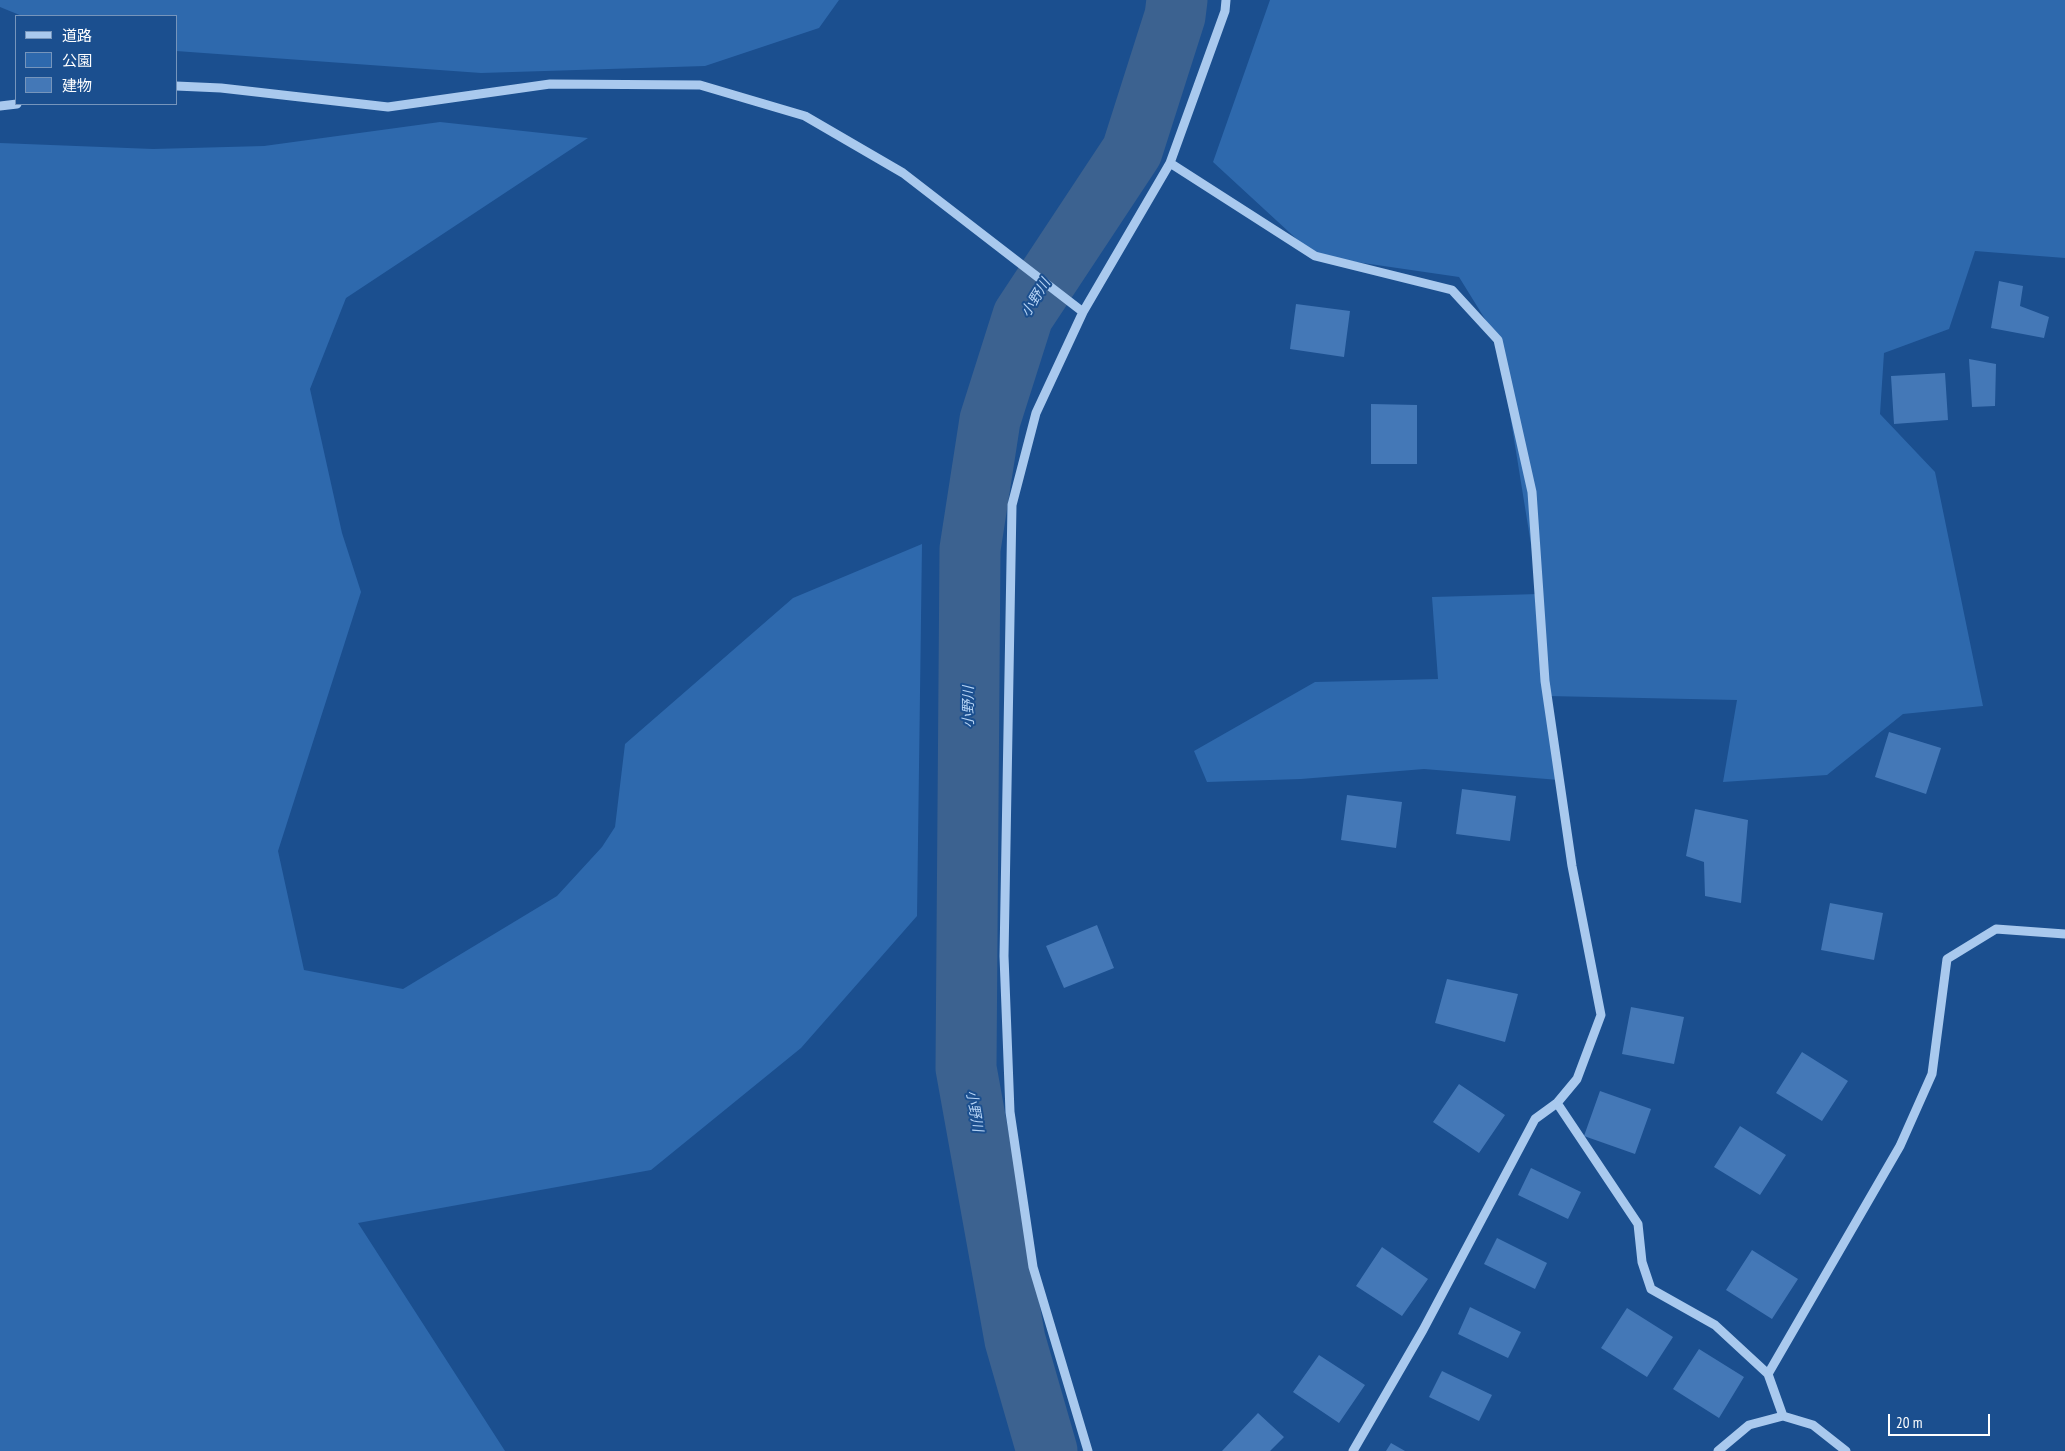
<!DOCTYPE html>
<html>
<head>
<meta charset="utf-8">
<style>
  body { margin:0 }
  #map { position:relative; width:2065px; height:1451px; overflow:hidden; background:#1b4f8f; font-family:"PT Sans Narrow","Noto Sans JP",sans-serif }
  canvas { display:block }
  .legend { position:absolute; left:15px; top:15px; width:162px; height:90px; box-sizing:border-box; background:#1b4f8f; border:1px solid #7695bc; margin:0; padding:6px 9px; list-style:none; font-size:15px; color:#fff }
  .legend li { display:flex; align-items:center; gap:10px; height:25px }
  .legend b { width:25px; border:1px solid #7695bc }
  .scale { position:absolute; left:1888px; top:1414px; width:102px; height:22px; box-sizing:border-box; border:2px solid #fff; border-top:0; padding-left:6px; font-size:15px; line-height:18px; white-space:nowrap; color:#fff; -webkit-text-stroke:4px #1b4f8f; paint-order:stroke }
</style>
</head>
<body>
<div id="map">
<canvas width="2065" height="1451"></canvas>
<ul class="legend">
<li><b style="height:6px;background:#a9c9ee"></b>道路</li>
<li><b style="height:14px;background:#2e69ad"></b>公園</li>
<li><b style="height:14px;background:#4478b7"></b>建物</li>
</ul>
<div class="scale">20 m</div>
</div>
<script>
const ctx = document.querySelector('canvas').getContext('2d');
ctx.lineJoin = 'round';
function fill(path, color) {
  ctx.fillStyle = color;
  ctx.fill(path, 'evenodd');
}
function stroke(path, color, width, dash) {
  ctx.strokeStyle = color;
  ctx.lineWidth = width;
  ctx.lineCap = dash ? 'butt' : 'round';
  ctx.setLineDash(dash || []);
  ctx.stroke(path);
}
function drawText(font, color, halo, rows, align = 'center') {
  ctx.font = font + ' "PT Sans Narrow","Noto Sans JP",sans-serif';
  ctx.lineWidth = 4;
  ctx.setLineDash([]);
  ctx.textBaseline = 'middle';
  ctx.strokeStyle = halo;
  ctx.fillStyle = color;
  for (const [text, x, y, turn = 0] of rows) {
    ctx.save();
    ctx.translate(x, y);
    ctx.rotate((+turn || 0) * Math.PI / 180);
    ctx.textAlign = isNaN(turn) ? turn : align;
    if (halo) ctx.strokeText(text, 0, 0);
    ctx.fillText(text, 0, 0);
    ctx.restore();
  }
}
const green = new Path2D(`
  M0 0H839L819 28 705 66 481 73 176 51V16H22L0 7Z
  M1270 0H2065V258L1975 251 1949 329 1884 353 1880 414 1935 472 1983 706 1903 714 1827 775 1723 782 1737 700 1547 696 1559 780 1424 769 1301 779 1207 782 1194 751 1315 682 1438 679 1432 597 1539 594 1498 340 1459 277 1315 256 1213 162Z
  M440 122 588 138 346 298 310 389 342 533 361 592 278 851 304 970 403 989 557 896 602 847 615 827 625 744 793 598 922 544 917 916 801 1048 651 1170 358 1223 505 1451H0V143L153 149 264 146Z`);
const river = new Path2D(`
  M1047 1451 1015 1340 966 1068 970 549 990 420 1023 316 1132 151 1175 16 1177 0`);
const building = new Path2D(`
  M1999 281 2023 286 2020 306 2049 317 2044 338 1991 328Z
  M1296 304 1350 311 1344 357 1290 349Z
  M1969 359 1996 364 1995 406 1972 407Z
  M1945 373 1948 420 1894 424 1891 376Z
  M1371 404 1417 405V464H1371Z
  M1889 732 1941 748 1926 794 1875 777Z
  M1462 789 1516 796 1510 841 1456 834Z
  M1347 795 1402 802 1396 848 1341 840Z
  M1695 809 1748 820 1741 903 1705 896 1704 862 1686 856Z
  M1830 903 1883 913 1874 960 1821 950Z
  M1097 925 1114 968 1064 988 1046 946Z
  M1447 979 1518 994 1505 1042 1435 1023Z
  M1631 1007 1684 1017 1674 1064 1622 1054Z
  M1802 1052 1848 1081 1822 1121 1776 1093Z
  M1459 1084 1505 1115 1479 1153 1433 1122Z
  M1600 1091 1651 1109 1635 1154 1584 1136Z
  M1740 1126 1786 1155 1760 1195 1714 1167Z
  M1531 1168 1581 1192 1568 1219 1518 1195Z
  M1497 1238 1547 1263 1535 1289 1484 1264Z
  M1382 1247 1428 1279 1402 1316 1356 1286Z
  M1752 1250 1798 1279 1772 1319 1726 1290Z
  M1470 1307 1521 1332 1508 1358 1458 1334Z
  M1627 1308 1673 1337 1647 1377 1601 1348Z
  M1699 1349 1744 1377 1719 1418 1673 1389Z
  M1319 1355 1365 1385 1339 1423 1293 1392Z
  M1442 1371 1492 1395 1479 1421 1429 1397Z
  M1258 1413 1284 1437 1270 1451H1222Z
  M1391 1443 1405 1451H1386Z`);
const minor = new Path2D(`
  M176 86 221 88 388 107 550 84 700 85 805 116 903 173 1083 312
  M0 106 17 104
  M1170 163 1315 256 1452 290 1498 340 1532 492 1545 681 1572 866 1601 1015 1577 1079 1557 1103 1535 1119 1423 1330 1353 1451
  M1557 1103 1638 1224 1642 1262 1651 1289 1715 1325 1768 1374
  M1783 1416 1768 1374 1900 1146 1932 1074 1947 959 1996 929 2065 934
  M1088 1451 1033 1267 1010 1112 1004 956 1012 505 1036 413 1083 312 1170 163 1225 11 1226 0
  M1718 1451 1749 1425 1783 1416 1813 1425 1846 1451`);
const waterNames = [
  ["小野川",1036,298,-58],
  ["小野川",969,707,-90],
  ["小野川",974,1111,80]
];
fill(green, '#2e69ad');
stroke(river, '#3c6290', 61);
fill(building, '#4478b7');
stroke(minor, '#a9c9ee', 9);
drawText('italic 14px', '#b5d3f5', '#1b4f8f', waterNames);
</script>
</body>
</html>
